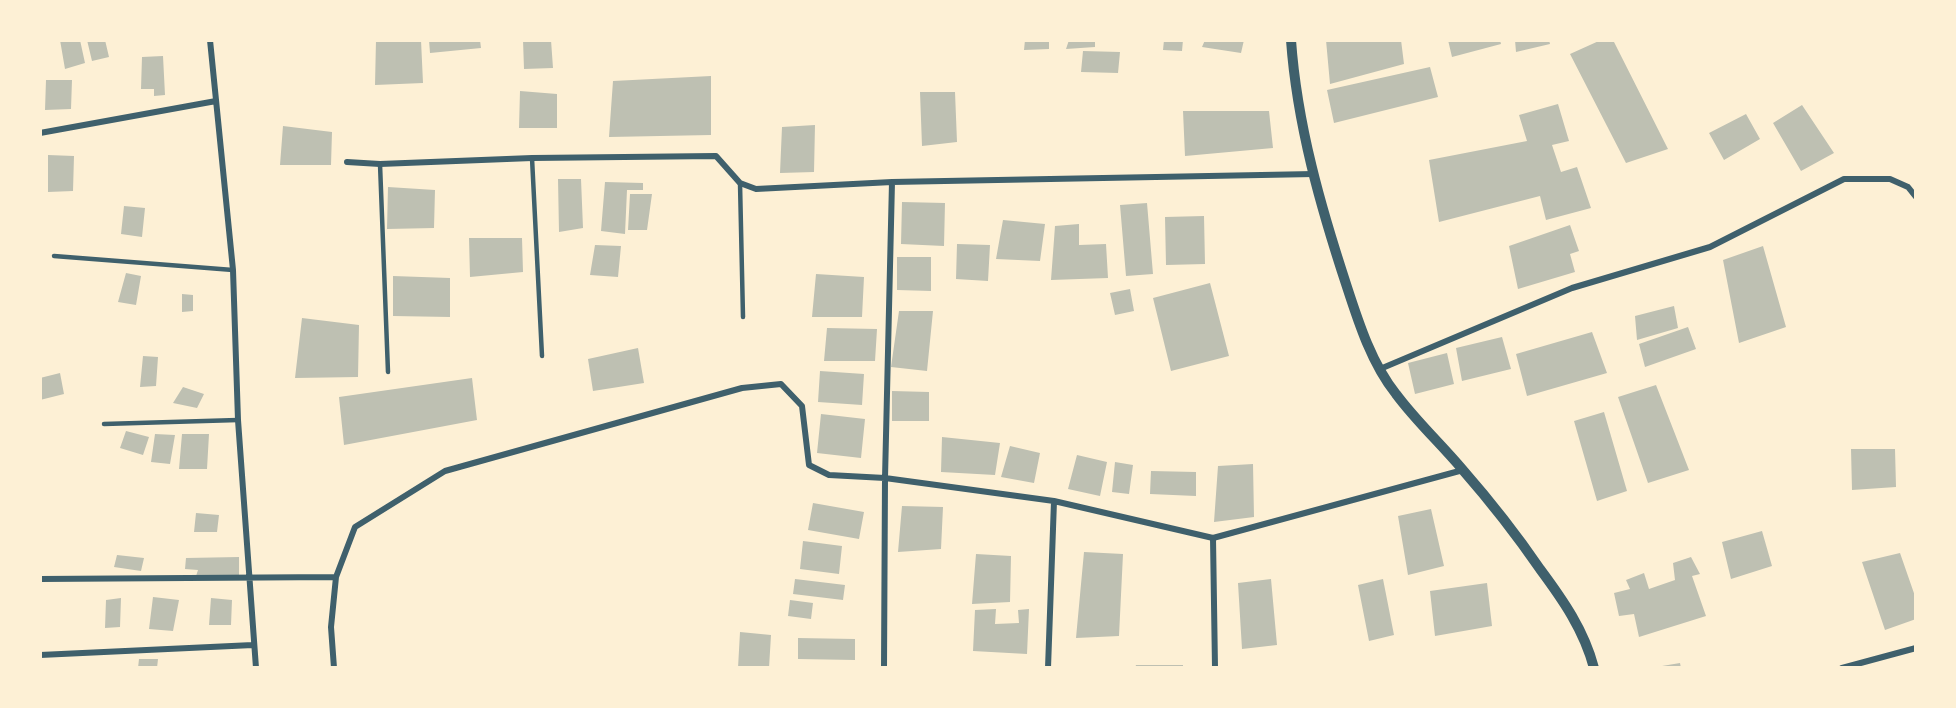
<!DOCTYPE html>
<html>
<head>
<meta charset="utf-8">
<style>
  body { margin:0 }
  #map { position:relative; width:1956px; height:708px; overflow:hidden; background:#fdf0d5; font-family:Overpass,sans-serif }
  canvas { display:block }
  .frame { position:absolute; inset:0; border:42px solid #fdf0d5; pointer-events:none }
</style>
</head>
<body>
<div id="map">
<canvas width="1956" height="708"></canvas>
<div class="frame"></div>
</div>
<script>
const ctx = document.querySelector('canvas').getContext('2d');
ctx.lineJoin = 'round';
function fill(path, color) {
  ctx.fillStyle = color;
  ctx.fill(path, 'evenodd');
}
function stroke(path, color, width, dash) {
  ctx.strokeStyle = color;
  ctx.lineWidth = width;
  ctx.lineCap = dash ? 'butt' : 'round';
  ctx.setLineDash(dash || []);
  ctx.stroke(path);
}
const building = new Path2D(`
  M60 40H80L85 63 65 69Z
  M87 40H105L109 57 92 61Z
  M376 40H421L423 83 375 85Z
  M429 40H480L481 48 430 53Z
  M523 40H551L553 68 524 69Z
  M1025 40H1049V49L1024 50Z
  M1069 40H1095V47L1066 49Z
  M1164 40H1183L1182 51 1163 50Z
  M1205 40H1244L1241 53 1202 47Z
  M1326 40H1401L1404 64 1330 84Z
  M1448 40H1500L1501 44 1452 57Z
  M1515 40H1549L1550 44 1516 52Z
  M1601 40H1613L1668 149 1626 163 1570 54Z
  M1083 51 1120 52 1118 73 1081 72Z
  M163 56 165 95 154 96V89H141L142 57Z
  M1430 67 1438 97 1334 123 1327 90Z
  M711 76V135L609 137 613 81Z
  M46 80H72L71 109 45 110Z
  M520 91 557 94V128H519Z
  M920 92H955L957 142 922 146Z
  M1558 104 1569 141 1552 145 1561 172 1577 167 1591 208 1546 220 1540 196 1439 222 1429 160 1527 141 1519 115Z
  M1802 105 1834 153 1801 171 1773 123Z
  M1183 111H1269L1273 148 1185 156Z
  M1746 114 1760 139 1724 160 1709 133Z
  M815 125 814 172 780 173 782 127Z
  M283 126 332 132 331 165H280Z
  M48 155 74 156 73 191 48 192Z
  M558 179H581L583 228 559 232Z
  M605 182 643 183V190H627L625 234 601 231Z
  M388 187 435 190 434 228 387 229Z
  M630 194H652L647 230H628Z
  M902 202 945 203 944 246 901 244Z
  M1147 203 1153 274 1126 276 1120 205Z
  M124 206 145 208 142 237 121 234Z
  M1204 216 1205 264 1166 265 1165 217Z
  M1003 220 1045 224 1040 261 996 259Z
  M1079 224V245L1106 244 1108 278 1051 280 1055 226Z
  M1570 225 1579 251 1570 254 1575 272 1518 289 1509 246Z
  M469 238H522L523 272 470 277Z
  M957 244 990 245 988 281 956 279Z
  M595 245 621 246 618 277 590 275Z
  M1763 246 1786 327 1739 343 1723 260Z
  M897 257H931V291L897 290Z
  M126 273 141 276 136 305 118 302Z
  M816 274 864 277 862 317H812Z
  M393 276 450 278V317L393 316Z
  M1210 283 1229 356 1171 371 1153 298Z
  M1130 289 1134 311 1115 315 1110 293Z
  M182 294 193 295V311L182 312Z
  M1674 306 1678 328 1637 340 1635 316Z
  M899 311H933L927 371 891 367Z
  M302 318 359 325 358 377 295 378Z
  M1688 327 1696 349 1645 367 1639 344Z
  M827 328 877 329 875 361H824Z
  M1592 332 1607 373 1527 396 1516 354Z
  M1502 337 1511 369 1462 381 1456 348Z
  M638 348 644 383 593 391 588 359Z
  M1447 353 1454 384 1415 394 1408 363Z
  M143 356 158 357 156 386 140 387Z
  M820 371 864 374 862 405 818 402Z
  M60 373 64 394 40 400V378Z
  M472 378 477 420 344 445 339 397Z
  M1656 385 1689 470 1648 483 1618 397Z
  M183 387 204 394 197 408 173 403Z
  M892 391 929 392V421H892Z
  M1604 412 1627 491 1597 501 1574 421Z
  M821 414 865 419 861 458 817 453Z
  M126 431 149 437 143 455 120 448Z
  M155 434 175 435 170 464 151 462Z
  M182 434H209L207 469H179Z
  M942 437 1000 443 995 475 941 472Z
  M1010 446 1040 453 1034 483 1001 477Z
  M1851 449H1895L1896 487 1852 490Z
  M1077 455 1107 462 1100 496 1068 489Z
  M1115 462 1133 465 1129 494 1112 492Z
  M1253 464 1254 517 1214 522 1218 466Z
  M1151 471 1196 472V496L1150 494Z
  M813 503 864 512 859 539 808 530Z
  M902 506 943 507 941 549 898 552Z
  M1431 509 1444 566 1408 575 1398 516Z
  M196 513 219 515 217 532H194Z
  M1762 531 1772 566 1731 579 1722 542Z
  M803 541 842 546 839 574 800 569Z
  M1084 552 1123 554 1119 636 1076 638Z
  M1900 553 1916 599V619L1885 630 1862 562Z
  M976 554 1011 556 1010 602 972 604Z
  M117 555 144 558 141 571 114 567Z
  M239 557V576H196L198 570 185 569 186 558Z
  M1691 557 1700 574 1692 576 1706 616 1639 637 1634 614 1619 616 1614 593 1630 589 1626 580 1644 573 1649 589 1675 580 1673 563Z
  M795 579 845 585 843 600 793 594Z
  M1271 579 1277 645 1242 649 1238 583Z
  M1383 579 1394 635 1369 641 1358 585Z
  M1487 583 1492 626 1435 636 1430 591Z
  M153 597 179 600 173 631 149 629Z
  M121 598 120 627 105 628 106 600Z
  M211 598 232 600 231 625H209Z
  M790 600 813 603 811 619 788 616Z
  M996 609 995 624 1019 623 1018 610 1029 609 1027 654 973 651 975 610Z
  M740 632 771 635 769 668H738Z
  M798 638 855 639V660L798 659Z
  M139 659H158L157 668H138Z
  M1680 663 1681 668H1662V666Z
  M1136 665H1183V668H1135Z`);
const service = new Path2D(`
  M532 158 542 356
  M380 164 388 372
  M740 183 743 317
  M54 256 233 270
  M104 424 238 420`);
const minor = new Path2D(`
  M210 40 233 270 238 420 256 668
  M40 133 216 101
  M347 162 380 164 532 158 716 156 740 183 756 189 892 182 1314 174
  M1380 369 1572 288 1710 247 1844 179H1890L1908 187 1916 197
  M1213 538 1215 668
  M40 579 336 577
  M40 655 253 645
  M334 668 331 627 336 577 355 527 445 471 742 388 781 384 802 406 809 465 829 475 885 478 1054 501 1213 538 1463 470
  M884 668 885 478 892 182
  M1048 668 1054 501
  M1842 668 1916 648`);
const tertiary = new Path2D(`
  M1291 40C1297 125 1321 208 1347 287 1359 324 1372 364 1396 394 1416 421 1441 444 1462 469 1490 501 1516 534 1540 569 1563 600 1584 630 1594 668`);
fill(building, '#bec0b2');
stroke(service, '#3f606c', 4.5);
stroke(minor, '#3f606c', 6);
stroke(tertiary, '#3f606c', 10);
</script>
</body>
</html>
